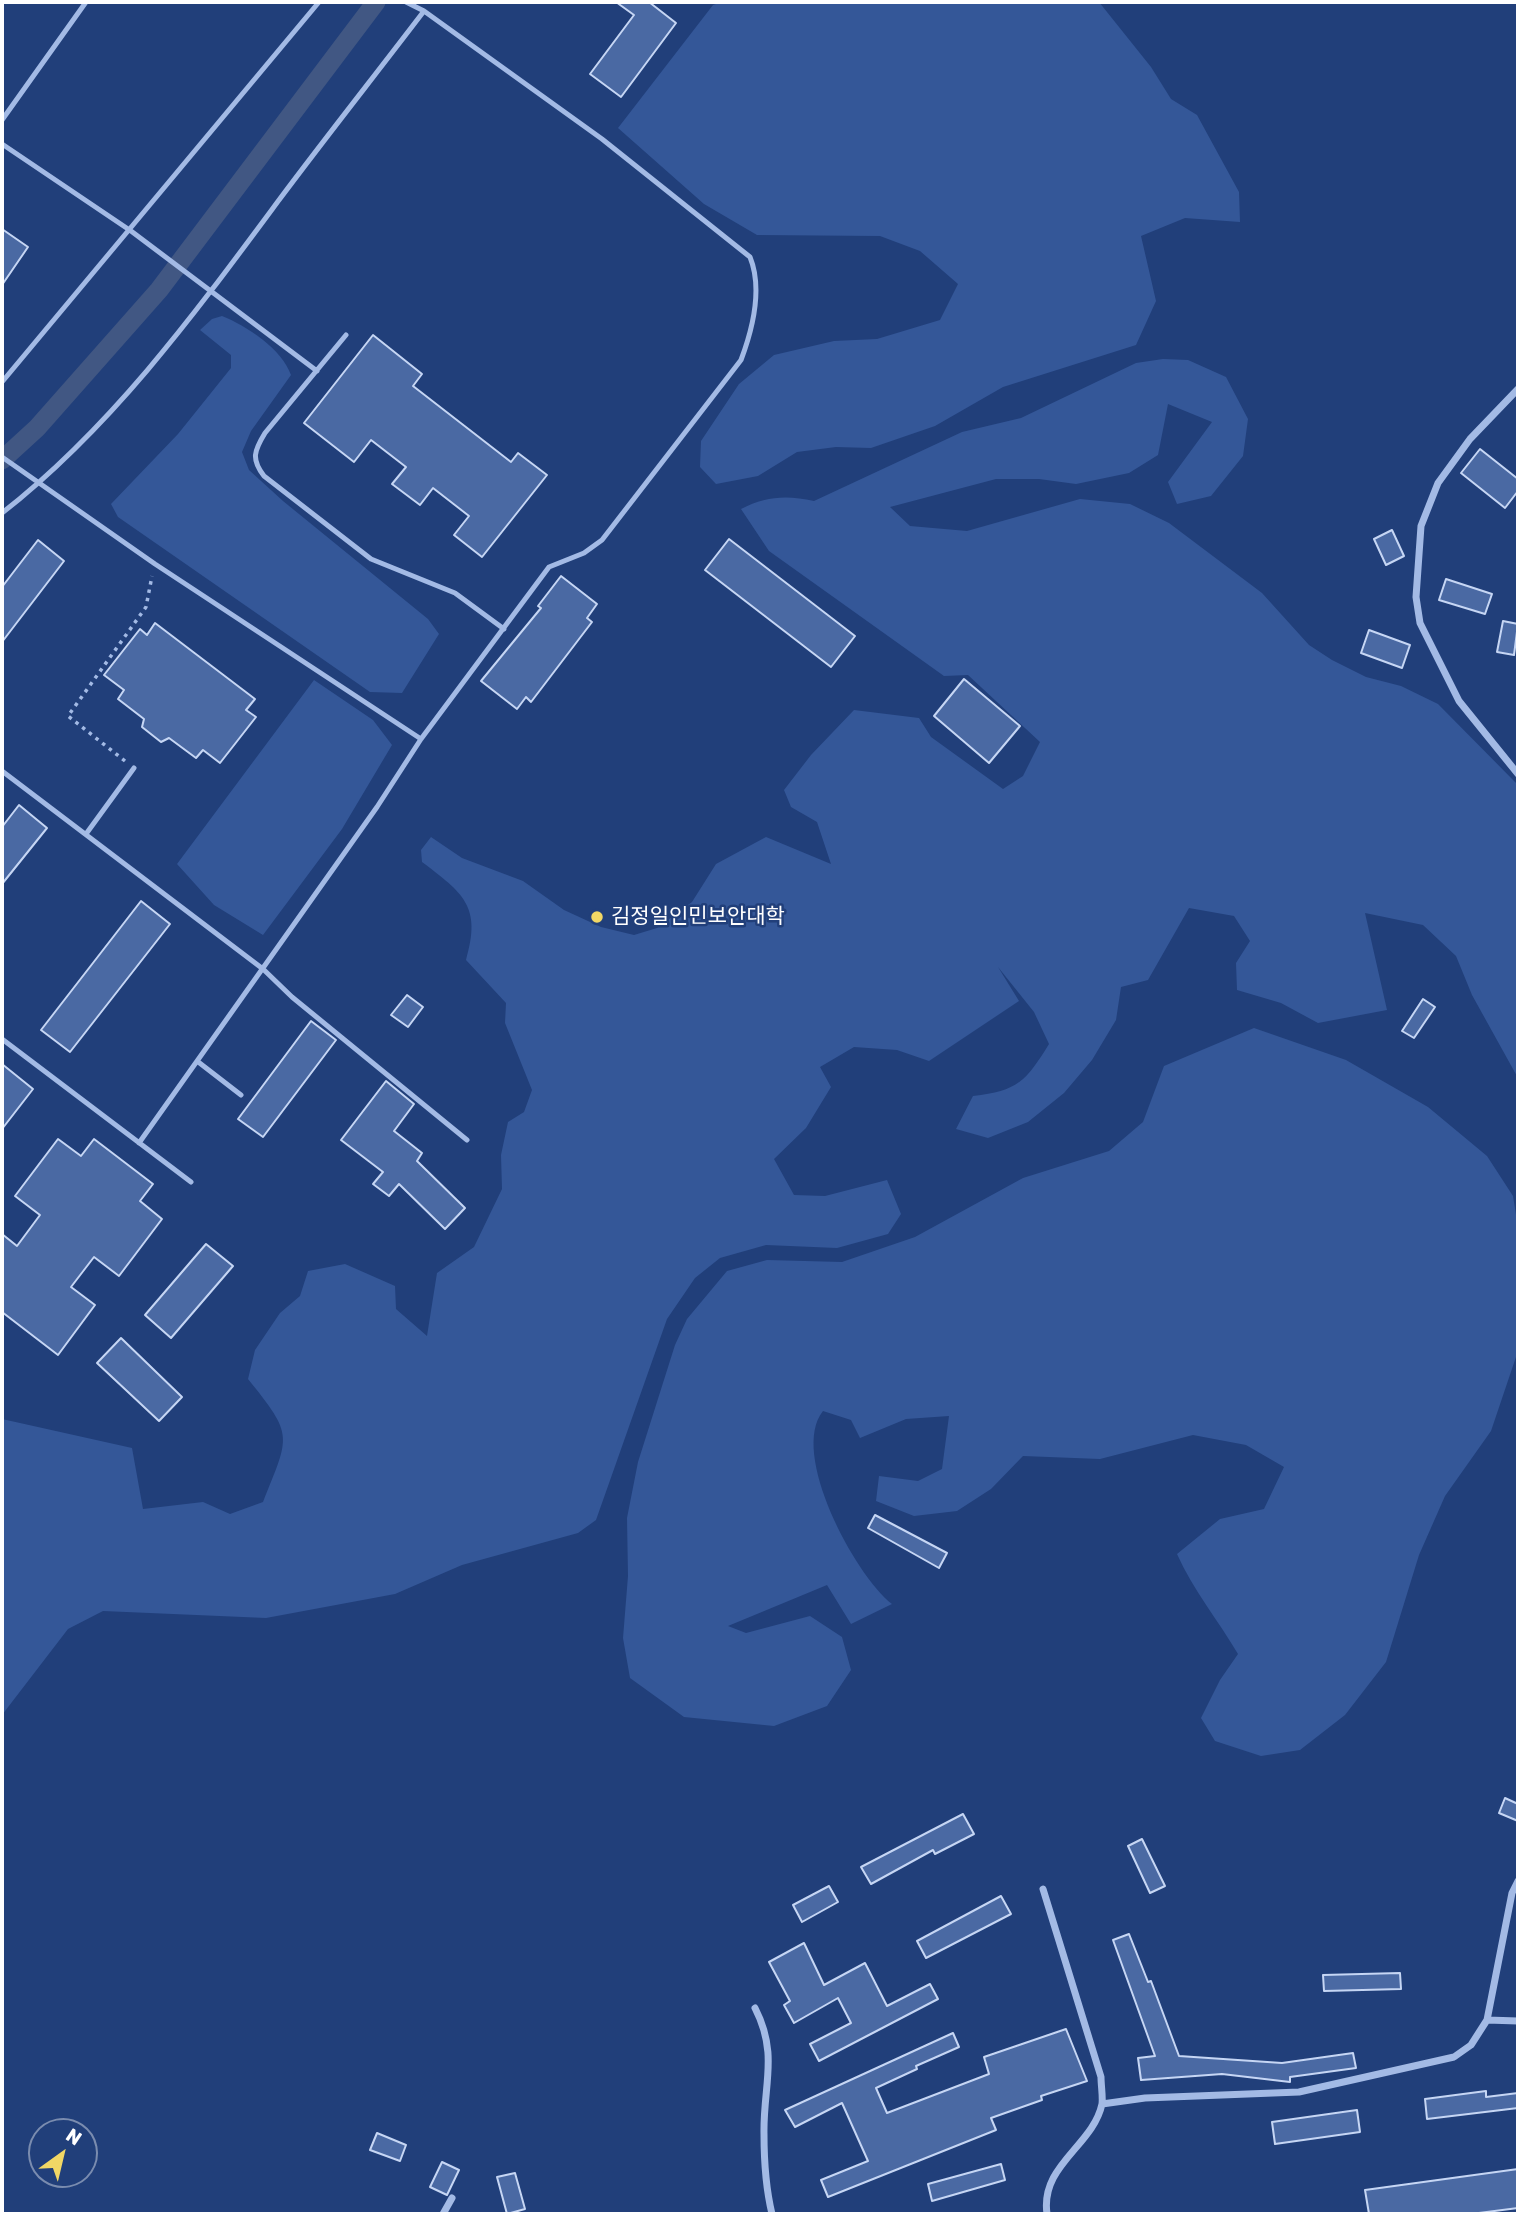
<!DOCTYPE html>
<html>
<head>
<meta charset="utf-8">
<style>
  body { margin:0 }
  #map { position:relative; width:1520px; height:2216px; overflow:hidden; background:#213f7a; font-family:Rubik,sans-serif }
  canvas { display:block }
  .frame { position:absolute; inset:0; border:4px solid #fff; pointer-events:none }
  .north { position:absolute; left:28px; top:2118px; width:70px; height:70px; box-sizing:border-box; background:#213f7a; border:2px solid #7a8caf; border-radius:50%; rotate:34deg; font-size:19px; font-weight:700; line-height:28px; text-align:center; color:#fff }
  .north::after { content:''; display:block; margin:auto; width:24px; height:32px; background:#f1d765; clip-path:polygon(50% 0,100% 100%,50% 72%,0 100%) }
</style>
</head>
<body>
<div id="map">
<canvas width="1520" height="2216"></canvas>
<div class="frame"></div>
<div class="north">N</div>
</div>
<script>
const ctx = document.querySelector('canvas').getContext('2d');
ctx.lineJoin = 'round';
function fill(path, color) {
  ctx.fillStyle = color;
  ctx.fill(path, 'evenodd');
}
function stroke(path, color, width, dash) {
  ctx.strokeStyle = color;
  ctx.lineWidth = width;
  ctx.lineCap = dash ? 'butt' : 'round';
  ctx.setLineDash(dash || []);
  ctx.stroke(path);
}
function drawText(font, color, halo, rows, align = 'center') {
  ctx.font = font + ' Rubik,"Noto Sans KR",sans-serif';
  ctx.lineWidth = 5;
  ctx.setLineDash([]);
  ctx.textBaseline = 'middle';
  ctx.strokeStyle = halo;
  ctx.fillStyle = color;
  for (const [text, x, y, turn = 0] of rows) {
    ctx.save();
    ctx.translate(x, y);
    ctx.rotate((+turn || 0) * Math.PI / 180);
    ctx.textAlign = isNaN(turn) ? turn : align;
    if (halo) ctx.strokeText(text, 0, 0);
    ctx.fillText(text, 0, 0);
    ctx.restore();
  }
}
const green = new Path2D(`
  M722 2H1099L1151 67 1171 99 1197 115 1239 192 1240 222 1185 218 1141 236 1156 301 1136 345 1003 387 935 426 871 448 836 447 797 452 758 476 716 484 700 467 701 441 739 384 774 355 834 341 877 339 940 320 958 284 920 251 880 236 757 235 704 204 618 128 713 5Z
  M222 316C247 326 282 349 291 375L251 431 242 452 249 470 283 501 428 619 439 634 402 693 370 692 118 517 111 504 178 434 231 368V355L200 330 212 319Z
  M1163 359 1188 360 1226 377 1248 419 1243 456 1211 496 1177 504 1168 482 1212 422 1168 404 1158 455 1129 473 1076 484 1039 479H996L890 507 910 526 967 531 1080 499 1130 504 1169 523 1262 593 1309 645 1332 660 1366 677 1401 686 1438 704 1518 785V1078L1472 995 1456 956 1423 925 1365 913 1387 1010 1318 1023 1281 1003 1237 990 1236 963 1250 941 1234 916 1189 908 1148 980 1121 987 1116 1020 1092 1060 1064 1093 1028 1122 988 1138 956 1129 973 1096C1018 1091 1026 1081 1049 1044L1034 1012 998 967 1019 1001 929 1061 897 1050 854 1047 820 1067 831 1087 806 1128 774 1159 794 1195 825 1196 887 1180 901 1214 888 1234 837 1248 766 1245 720 1258 695 1278 667 1319 596 1520 578 1533 462 1565 395 1594 266 1618 103 1611 68 1629 2 1715V1419L132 1448 143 1509 203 1502 230 1514 263 1502C290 1435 294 1436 248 1379L255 1350 280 1313 300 1296 308 1271 345 1264 395 1286 396 1309 427 1336 437 1273 474 1247 502 1189 501 1155 508 1122 524 1112 532 1090 505 1023 506 1003 466 960C482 906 463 893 422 862L421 850 431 837 462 858 523 881 564 910 601 927 634 935 657 928 692 902 716 864 766 837 831 864 817 822 791 807 784 790 811 755 854 710 919 718 931 737 1003 789 1023 776 1040 742 968 675 944 676 769 551 741 509C766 496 787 495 814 501L962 432 1021 418 1136 363Z
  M314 680 373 720 392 745 342 829 263 935 214 905 177 864Z
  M1254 1028 1346 1060 1428 1107 1487 1156 1513 1196 1518 1227V1351L1491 1431 1445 1496 1419 1555 1386 1662 1345 1715 1300 1750 1261 1756 1215 1741 1201 1718 1220 1680 1238 1654C1218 1620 1193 1590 1177 1554L1220 1519 1264 1509 1284 1467 1246 1445 1193 1435 1100 1459 1023 1456 991 1489 957 1511 914 1516 876 1501 879 1476 918 1481 942 1469 949 1416 906 1419 860 1438 851 1420 823 1411C789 1453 855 1575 892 1604L851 1624 827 1585 728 1626 746 1633 810 1616 842 1637 851 1670 827 1706 774 1726 684 1717 630 1678 623 1638 628 1576 627 1518 638 1462 675 1345 687 1319 727 1271 767 1260 842 1262 915 1237 1023 1178 1109 1151 1143 1122 1164 1066Z`);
const canal = new Path2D(`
  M2 460 37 428 159 290 376 2`);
const building = new Path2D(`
  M616 2H649L676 23 621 97 590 74 634 15Z
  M2 229 28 247 2 285Z
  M373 335 422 374 413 386 511 462 518 453 547 475 482 557 454 535 469 516 433 488 420 505 392 484 406 467 371 440 354 462 304 423Z
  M1480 449 1518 479V491L1505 508 1461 473Z
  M1392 530 1404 556 1386 565 1374 539Z
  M729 539 855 636 831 667 705 570Z
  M38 540 64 561 2 642V587Z
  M561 576 597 604 587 618 592 622 531 702 526 697 517 709 481 681 541 608 538 606Z
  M1446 579 1492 594 1485 614 1439 600Z
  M1503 621 1518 624 1514 655 1497 652Z
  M155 623 255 699 246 710 256 717 220 763 203 750 196 758 169 738 161 742 142 727 144 719 118 699 124 690 104 675 140 629 147 635Z
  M1369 630 1410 645 1402 668 1361 653Z
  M964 679 1020 726 989 763 934 716Z
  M19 805 47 828 2 884V827Z
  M141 901 170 924 70 1052 41 1030Z
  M407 995 423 1007 408 1027 391 1015Z
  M1423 999 1435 1007 1414 1038 1402 1031Z
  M311 1021 336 1040 263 1137 238 1119Z
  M2 1064 33 1089 2 1129Z
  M386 1081 414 1104 394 1131 422 1153 417 1161 465 1208 445 1229 399 1184 389 1196 373 1184 383 1172 341 1140Z
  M58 1139 81 1156 94 1139 153 1184 140 1201 162 1219 119 1276 94 1257 71 1287 95 1305 58 1355 2 1312V1234L17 1246 40 1215 15 1196Z
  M206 1244 233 1266 171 1338 145 1315Z
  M121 1338 182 1397 159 1421 97 1363Z
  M875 1515 947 1553 939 1568 868 1528Z
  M1505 1798 1518 1804V1821L1499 1813Z
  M963 1814 974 1834 935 1854 933 1850 871 1884 861 1867Z
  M1142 1839 1165 1886 1150 1893 1128 1846Z
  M829 1886 838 1902 802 1922 793 1905Z
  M1001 1896 1011 1914 926 1958 917 1941Z
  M1129 1934 1148 1982 1151 1981 1179 2056 1282 2063 1353 2053 1356 2068 1290 2077V2082L1222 2074 1141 2080 1138 2058 1155 2056 1113 1940Z
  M804 1943 824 1985 865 1963 887 2006 930 1984 938 1999 819 2061 810 2044 851 2023 838 1998 794 2023 784 2005 790 2001 769 1962Z
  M1400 1973 1401 1989 1324 1991 1323 1975Z
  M1066 2029 1087 2081 1041 2096 1042 2100 991 2118 996 2130 828 2197 821 2180 868 2161 842 2103 795 2127 785 2110 953 2033 959 2047 916 2066 917 2069 876 2088 887 2113 989 2074 984 2057Z
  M1486 2091V2097L1518 2093V2108L1427 2119 1425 2099Z
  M1357 2110 1360 2132 1275 2144 1272 2122Z
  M377 2133 406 2145 400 2161 370 2150Z
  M442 2162 459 2170 447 2195 430 2187Z
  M1001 2164 1005 2180 932 2201 928 2184Z
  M1518 2169V2208L1471 2214H1369L1365 2190Z
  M515 2173 525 2209 507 2214 497 2177Z`);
const path = new Path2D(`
  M125 761 68 716 146 607 152 576`);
const lane = new Path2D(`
  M2 120 86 2
  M2 144 131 231 317 371
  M346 335 265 433C254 451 251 459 264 476L371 559 455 593 504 629
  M2 382 319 2
  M2 457 155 564 421 739
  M2 513C112 427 196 312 279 200 326 137 376 74 424 11
  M2 771 263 969 292 997 467 1140
  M86 834 134 768
  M2 1039 191 1182
  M197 1061 241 1095
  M139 1143 377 807 421 739 549 567 584 553 602 540 741 360C753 328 763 289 750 257L602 139 424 11 406 2`);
const street = new Path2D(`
  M1518 389 1470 439 1438 483 1421 526 1416 597 1420 623 1459 701 1518 774
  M1043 1889 1101 2077C1101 2086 1103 2096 1102 2104 1093 2146 1040 2165 1047 2214
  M755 2008C779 2055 763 2085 764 2134 764 2160 766 2189 772 2214
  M1487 2020 1518 2021
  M1102 2104 1145 2098 1299 2092 1454 2057 1471 2045 1487 2020 1512 1893 1518 1881
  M443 2214 452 2198`);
const markers = [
  [597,917,7,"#f1d765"]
];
const poiNames = [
  ["김정일인민보안대학",611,917]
];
fill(green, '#345798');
stroke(canal, '#415783', 19);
fill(building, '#4a69a3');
stroke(building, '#c6d6f4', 2);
stroke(path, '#a3bae5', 3.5, [3.5, 5]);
stroke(lane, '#a3bae5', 5);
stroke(street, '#a3bae5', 7);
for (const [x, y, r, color] of markers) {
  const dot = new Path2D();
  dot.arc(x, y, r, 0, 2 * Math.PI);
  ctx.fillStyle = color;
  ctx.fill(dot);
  stroke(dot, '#213f7a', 2.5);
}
drawText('21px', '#fff', '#213f7a', poiNames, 'left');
</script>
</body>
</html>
